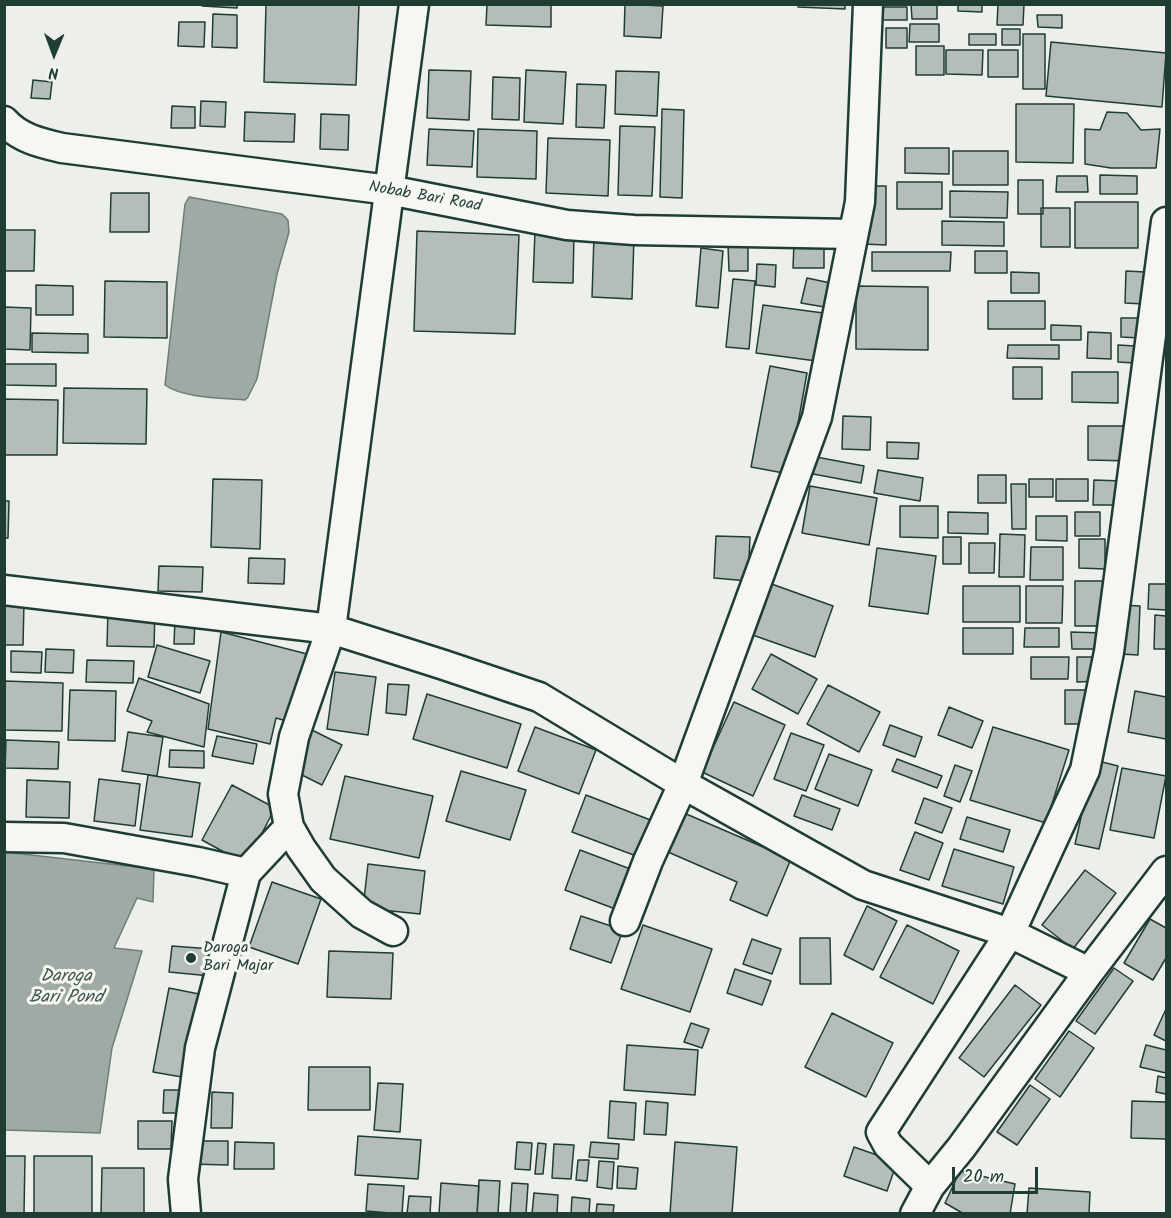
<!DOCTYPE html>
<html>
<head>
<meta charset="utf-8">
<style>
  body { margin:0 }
  #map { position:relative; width:1171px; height:1218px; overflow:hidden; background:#edefea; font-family:Kalam,sans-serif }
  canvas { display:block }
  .frame { position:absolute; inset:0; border:6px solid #1f3d34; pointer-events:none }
  .north { position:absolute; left:24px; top:24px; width:60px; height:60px; -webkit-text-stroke:4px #f6f6f2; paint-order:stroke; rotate:181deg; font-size:16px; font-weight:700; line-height:24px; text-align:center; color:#1f3d34 }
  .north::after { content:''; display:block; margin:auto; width:21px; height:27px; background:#1f3d34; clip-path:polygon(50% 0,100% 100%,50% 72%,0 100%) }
  .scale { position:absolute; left:952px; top:1167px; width:86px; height:27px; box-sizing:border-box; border:3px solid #1f3d34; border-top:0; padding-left:8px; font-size:18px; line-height:21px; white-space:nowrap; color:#1f3d34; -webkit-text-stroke:4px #f6f6f2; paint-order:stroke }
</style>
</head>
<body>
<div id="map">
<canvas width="1171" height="1218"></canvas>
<div class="frame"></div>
<div class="north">N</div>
<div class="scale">20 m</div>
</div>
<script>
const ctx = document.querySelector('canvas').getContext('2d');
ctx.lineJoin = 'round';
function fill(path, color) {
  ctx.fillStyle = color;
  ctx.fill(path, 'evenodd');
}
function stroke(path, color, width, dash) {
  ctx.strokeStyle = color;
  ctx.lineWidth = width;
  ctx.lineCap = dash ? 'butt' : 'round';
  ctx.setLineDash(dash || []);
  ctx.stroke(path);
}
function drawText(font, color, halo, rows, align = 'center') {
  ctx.font = font + ' Kalam,sans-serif';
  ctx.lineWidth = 6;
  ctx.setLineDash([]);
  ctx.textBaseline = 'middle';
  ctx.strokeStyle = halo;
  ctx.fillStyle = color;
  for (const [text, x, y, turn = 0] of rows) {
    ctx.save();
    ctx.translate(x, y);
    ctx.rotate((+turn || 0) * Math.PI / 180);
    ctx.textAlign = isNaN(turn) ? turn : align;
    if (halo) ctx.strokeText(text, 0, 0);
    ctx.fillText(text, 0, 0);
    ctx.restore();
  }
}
const water = new Path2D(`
  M189 197 282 214 288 220 289 232 277 274 257 379 248 397 245 400C223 398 182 398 165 385L184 213 185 204Z
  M5 852 154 869 153 902 137 898 114 948 142 951 112 1048 100 1133 5 1130Z`);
const building = new Path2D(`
  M202 4H237V8L202 6Z
  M266 4H359L356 85 264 82Z
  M487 4H551V27L486 25Z
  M625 4 663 6 661 38 624 36Z
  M798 4H845V9L798 7Z
  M911 4H937V19H912Z
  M958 4H982V12L958 11Z
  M998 4H1024L1023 25H997Z
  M877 7H907V20H877Z
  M213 14 237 15V48L212 47Z
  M1037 15H1062V28L1038 27Z
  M179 22H205L204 47 178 46Z
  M910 24H939V42H909Z
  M886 28H907V48H886Z
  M1002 29H1020V45H1002Z
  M969 34H996V45H969Z
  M1023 34H1045V89H1023Z
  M1051 42 1166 53 1162 107 1046 96Z
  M916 46H944V75H916Z
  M946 50H983L982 75 946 74Z
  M988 50H1018V77H988Z
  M429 70 471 71 469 120 427 118Z
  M526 70 566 72 563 124 524 122Z
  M616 71 659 72 657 116 615 114Z
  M493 77 520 78 519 120 492 119Z
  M33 80 52 82 50 99 31 98Z
  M577 84 606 85 604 128 576 127Z
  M201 101 226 102 225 127 200 126Z
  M1016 104H1074L1073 163 1016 162Z
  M172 106 195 107V128H171Z
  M662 109 684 110 682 198 660 197Z
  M245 112 295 114 294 142 244 141Z
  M1107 112 1127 113 1141 130 1160 129 1156 168H1111L1085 164V129L1100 130Z
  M321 114 349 115 348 150 320 149Z
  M620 126 655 127 652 196 618 195Z
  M429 129 474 131 472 167 427 165Z
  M478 129 537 131 536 179 477 177Z
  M548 138 610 140 608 196 546 193Z
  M905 148H949V174L905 173Z
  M953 151H1008V185H953Z
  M1100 175 1137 176V194H1100Z
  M1057 176H1087L1088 192H1056Z
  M1018 180H1043V214H1018Z
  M897 182H942V209H897Z
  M863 186H886V245L863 244Z
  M950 191 1008 192 1007 218 950 217Z
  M111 193H149V232H110Z
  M1075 202H1138V248H1075Z
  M1041 208H1070V247H1041Z
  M942 221 1004 222V246L942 245Z
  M4 230H35L34 271H4Z
  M417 231 519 235 515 334 414 331Z
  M535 231 574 233 573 283 533 282Z
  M594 236 634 237 632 299 592 297Z
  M794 242H824V268H793Z
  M728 245H748V271H729Z
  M701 248 723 251 718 308 696 306Z
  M975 251H1007V273H975Z
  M872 252H951L950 271H872Z
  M757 264 776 265 775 287 756 285Z
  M1126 271 1145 272 1144 304 1125 303Z
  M1011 272 1039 273V293H1011Z
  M807 278 840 285 836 309 801 303Z
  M733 279 755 281 749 349 726 347Z
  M105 281 167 282V338L104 337Z
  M36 285 73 286V315H36Z
  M856 286 928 287V350L856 349Z
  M988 301H1045V329H988Z
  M763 305 831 314 824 362 756 353Z
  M4 307 31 308 30 350 4 349Z
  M1121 318H1141L1140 338 1121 337Z
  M1051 325 1081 326V340H1051Z
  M1088 332 1111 333V359L1087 358Z
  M32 333 88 334V353L32 352Z
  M1008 345H1059V359L1007 358Z
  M1118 345 1135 346 1134 363 1118 362Z
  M4 364H56V386L4 385Z
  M770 366 807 373 789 474 751 467Z
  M1013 367H1042V399H1013Z
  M1072 372H1118V403L1072 402Z
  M64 388 147 389 146 444 63 443Z
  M4 399 58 400 57 455H4Z
  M843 416 871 417 870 450 842 449Z
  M1088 426H1132V461L1088 460Z
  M887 442 919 443 918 459 887 458Z
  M811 456 864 466 861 483 808 473Z
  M878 470 923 478 920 501 874 493Z
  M978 475H1006V503H978Z
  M213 479 262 480 260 549 211 547Z
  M1029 479H1053V497H1029Z
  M1056 479H1088V501H1056Z
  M1094 480 1123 481V505H1093Z
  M1011 484H1026V529H1012Z
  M810 486 877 498 869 545 802 533Z
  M4 501H9L8 538H4Z
  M900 506H938V538L900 537Z
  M948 512 988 513V534L948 533Z
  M1075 512H1100V536H1075Z
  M1036 516H1067V541L1036 540Z
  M1000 534 1025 535 1024 577H999Z
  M716 536 750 537 748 581 714 578Z
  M943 537H961V564H943Z
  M1079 539H1105V569L1079 568Z
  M969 543H995L994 573H969Z
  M1031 547H1063V580H1030Z
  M877 548 936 556 928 614 869 606Z
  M249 558 285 559 284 584 248 583Z
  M159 566 203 567 202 592 158 591Z
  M1075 581H1106L1105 626H1075Z
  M766 582 833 606 815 657 747 633Z
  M1149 584H1166V610L1148 609Z
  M963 586H1020V622H963Z
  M1026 586H1063L1062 623H1026Z
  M4 603H24L23 645H4Z
  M1121 605 1140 606 1138 655 1120 654Z
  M108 610 155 611 154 647 107 646Z
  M1155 615 1166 616V649H1154Z
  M175 619H195L194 644H174Z
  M963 628H1013V654H963Z
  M1025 628H1059V647H1024Z
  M221 632 307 654 290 722 276 718 270 744 208 729Z
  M1071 632 1104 633V649H1072Z
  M157 645 210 661 200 693 148 677Z
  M46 649 74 650 73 673 45 672Z
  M11 651 42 652 41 673 11 672Z
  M771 654 817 679 798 714 752 689Z
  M1031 657H1069L1068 679H1031Z
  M1077 657H1101V681L1077 682Z
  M87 660 134 661 133 683 86 682Z
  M335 672 376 677 368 735 327 729Z
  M139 678 209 704 204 747 147 732 152 721 127 711Z
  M4 681 63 683 62 731 4 730Z
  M388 684 409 685 406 715 386 713Z
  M828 685 880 712 859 752 807 724Z
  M70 690 116 691 115 741 68 740Z
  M1065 690H1087V724H1065Z
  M1135 691 1166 697V739L1128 732Z
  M427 694 521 724 507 768 413 739Z
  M734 702 785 725 753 796 702 772Z
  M949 707 983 721 972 748 938 735Z
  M890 725 922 737 915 757 883 745Z
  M535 727 596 750 579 794 518 771Z
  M993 727 1069 750 1046 823 970 800Z
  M308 728 342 745 322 785 288 768Z
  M128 732 163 737 157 776 122 771Z
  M791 733 824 745 806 791 774 779Z
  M217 736 257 744 253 764 212 756Z
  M6 740 59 742 58 769 5 768Z
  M170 750 204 751V768L169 767Z
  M829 754 872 770 858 806 815 789Z
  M897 759 942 776 937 788 892 771Z
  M1094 760 1118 766 1099 849 1075 844Z
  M955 765 972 771 960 802 944 796Z
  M1122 768 1166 776 1154 838 1110 830Z
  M461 771 526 790 510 840 446 821Z
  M148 775 200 783 192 837 140 830Z
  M345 776 433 796 419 858 330 839Z
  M99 779 140 784 135 826 94 821Z
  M27 780 70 782 69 818 26 817Z
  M232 785 275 808 246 864 202 840Z
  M586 795 653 821 639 857 572 832Z
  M802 795 840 809 832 830 794 816Z
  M924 798 952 808 942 833 915 823Z
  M684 813 791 859 767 916 730 900 737 882 668 852Z
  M967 817 1010 830 1003 852 960 839Z
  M915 832 943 843 929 880 900 870Z
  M954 849 1014 867 1003 904 942 886Z
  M580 850 633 870 618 910 565 890Z
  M368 864 425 871 420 914 363 908Z
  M1085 870 1116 893 1073 949 1042 925Z
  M272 882 321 899 298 964 249 947Z
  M867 906 897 921 873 970 844 955Z
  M581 916 623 930 611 963 570 949Z
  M1150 919 1166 928V958L1153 980 1124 963Z
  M643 925 712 949 690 1012 621 989Z
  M907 925 959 951 933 1004 880 977Z
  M800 938H830L831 984H800Z
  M752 939 781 949 772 974 743 964Z
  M172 946 212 949 210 976 169 972Z
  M329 951 393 953 391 999 327 997Z
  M1114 968 1133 981 1095 1034 1076 1021Z
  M735 969 771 981 762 1005 727 993Z
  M1015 985 1041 1005 984 1077 959 1058Z
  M169 988 199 994 182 1077 153 1072Z
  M1166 1009V1041L1154 1035Z
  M832 1013 893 1043 866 1097 805 1067Z
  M691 1023 709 1029 702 1048 684 1042Z
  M1069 1031 1094 1048 1060 1097 1035 1079Z
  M627 1045 698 1050 695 1095 624 1090Z
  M1146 1045 1166 1050V1073L1140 1067Z
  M309 1067H370V1110H308Z
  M1158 1076 1166 1078V1094L1156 1092Z
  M378 1083 403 1084 400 1132 374 1130Z
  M1030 1085 1050 1099 1017 1145 997 1132Z
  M164 1090H183V1113H163Z
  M212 1092 233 1093 232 1128H211Z
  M610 1101 636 1103 634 1140 608 1138Z
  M646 1101 668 1103 666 1135 644 1134Z
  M1132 1101 1166 1102V1139L1131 1138Z
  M138 1121H172L171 1149H138Z
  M358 1136 421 1140 418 1179 355 1175Z
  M190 1141H228V1165L190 1164Z
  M235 1142 274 1143V1169H234Z
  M517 1142 532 1143 530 1170 515 1169Z
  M591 1142 619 1144 618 1159 589 1157Z
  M675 1142 737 1147 732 1214H670Z
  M538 1143 546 1144 543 1174H535Z
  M554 1144 574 1145 571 1179 552 1178Z
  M854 1147 897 1162 887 1191 844 1176Z
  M4 1156H25L24 1214H4Z
  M34 1156H92V1214H34Z
  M578 1160H589L587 1181 576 1180Z
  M599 1161 614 1162 612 1189 597 1187Z
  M618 1166 638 1168 636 1189 617 1188Z
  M102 1168H144V1214H101Z
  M960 1171 1015 1184 1010 1214H964L945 1203Z
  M479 1180 500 1181 498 1214H477Z
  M441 1183 479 1186 477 1214H439Z
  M512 1183 528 1184 526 1214H510Z
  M368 1184 404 1186 402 1214 366 1211Z
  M1029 1188 1090 1192 1089 1214H1027Z
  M534 1193 558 1195 557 1214H532Z
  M409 1196 431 1197 430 1214H407Z
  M572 1197 590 1199 589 1214H571Z
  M597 1204 614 1205 613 1214H596Z`);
const minor = new Path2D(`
  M4 121C19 138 40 143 62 148L389 190 567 225 634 230 853 234
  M4 590 331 629 444 665 539 697 683 784 863 885 1010 933 1089 972
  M4 837 64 838 198 862 246 873 289 827
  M625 921 648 861 683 784 817 417 860 202 868 4
  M393 931 362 914 323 879 301 848 289 827 283 794 294 737 331 629 414 4
  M930 1186 888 1145 881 1132 1010 933 1085 770 1109 652 1166 222
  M186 1214 183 1179 200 1048 246 873
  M915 1214 930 1186 961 1148 1089 972 1166 871`);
const markers = [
  [191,958,6,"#1f3d34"]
];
const streetNames = [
  ["Nobab Bari Road",425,198,10]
];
const poiNames = [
  ["Daroga",203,949],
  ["Bari Majar",203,967]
];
const waterNames = [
  ["Daroga",66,978],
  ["Bari Pond",66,999]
];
fill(water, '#9faaa4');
stroke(water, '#6c7e77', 1.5);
fill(building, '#b4bdb8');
stroke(building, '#1f3d34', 1.5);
stroke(minor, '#1f3d34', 33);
stroke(minor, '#f6f6f2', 28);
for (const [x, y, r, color] of markers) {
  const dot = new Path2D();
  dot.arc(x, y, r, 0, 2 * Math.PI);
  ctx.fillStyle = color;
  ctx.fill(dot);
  stroke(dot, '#f6f6f2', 2);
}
drawText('16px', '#1f3d34', '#f6f6f2', streetNames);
drawText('16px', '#1f3d34', '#f6f6f2', poiNames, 'left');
drawText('italic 18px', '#3f5850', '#f6f6f2', waterNames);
</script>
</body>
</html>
